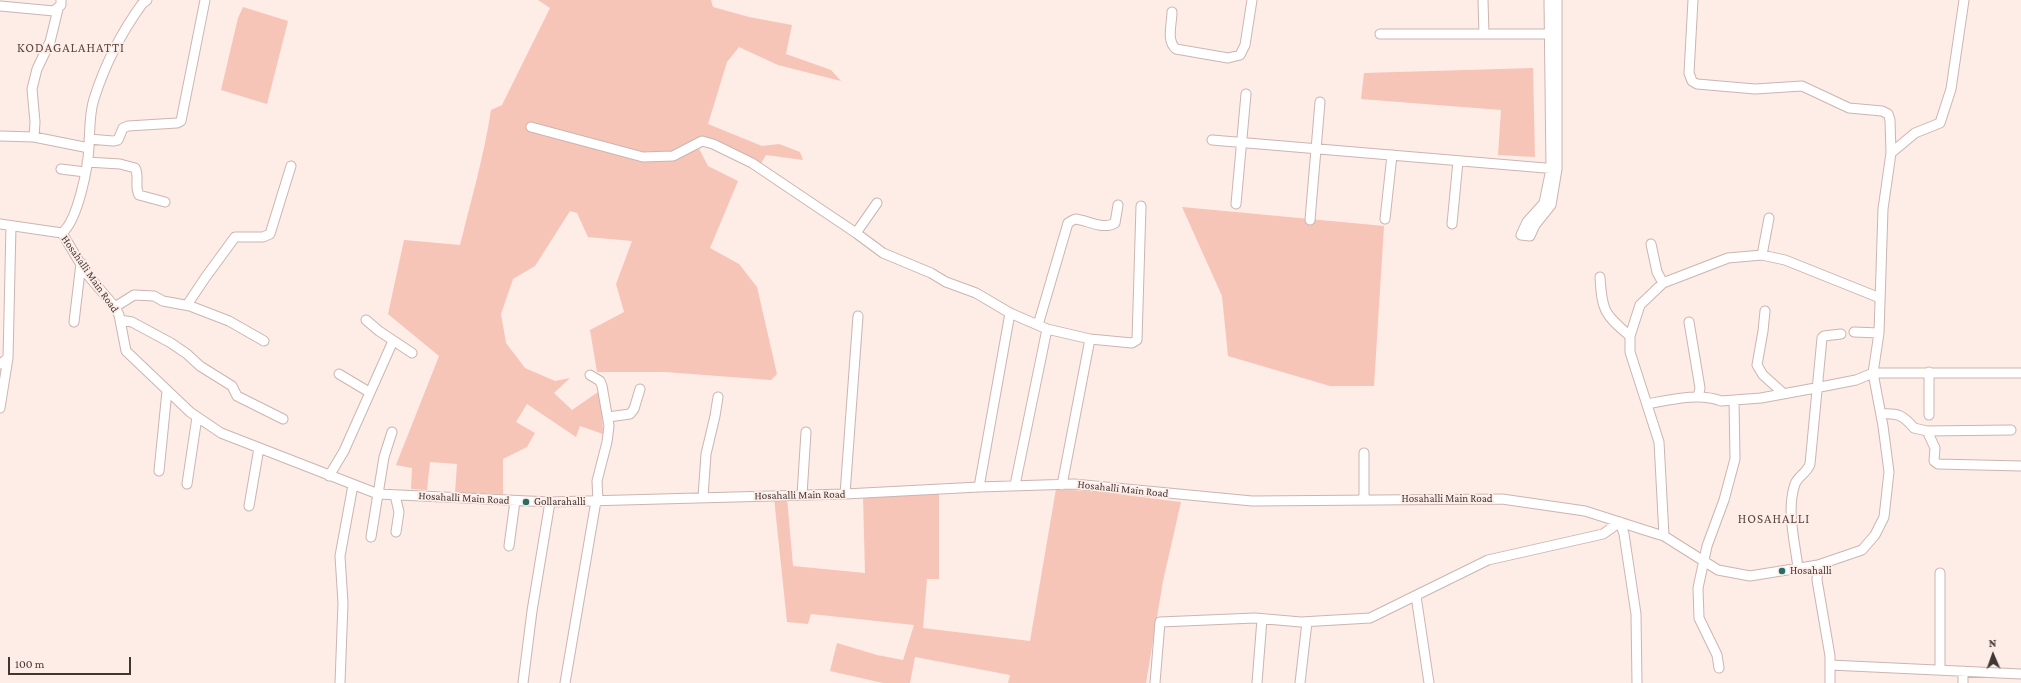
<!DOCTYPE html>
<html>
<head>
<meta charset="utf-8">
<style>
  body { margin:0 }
  #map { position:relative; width:2021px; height:683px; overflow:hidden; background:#feece7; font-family:"Crimson Pro",serif }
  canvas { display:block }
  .north { position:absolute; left:1973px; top:635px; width:40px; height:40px; -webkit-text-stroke:3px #feece7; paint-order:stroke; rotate:358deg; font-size:11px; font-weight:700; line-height:16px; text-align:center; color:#403735 }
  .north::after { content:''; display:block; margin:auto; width:14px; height:18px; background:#403735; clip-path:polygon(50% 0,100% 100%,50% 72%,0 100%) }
  .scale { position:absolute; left:8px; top:657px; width:123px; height:18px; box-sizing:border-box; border:2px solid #403735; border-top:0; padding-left:5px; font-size:12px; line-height:14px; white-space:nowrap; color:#403735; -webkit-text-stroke:3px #feece7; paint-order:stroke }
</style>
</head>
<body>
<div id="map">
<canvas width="2021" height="683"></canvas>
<div class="north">N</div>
<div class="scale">100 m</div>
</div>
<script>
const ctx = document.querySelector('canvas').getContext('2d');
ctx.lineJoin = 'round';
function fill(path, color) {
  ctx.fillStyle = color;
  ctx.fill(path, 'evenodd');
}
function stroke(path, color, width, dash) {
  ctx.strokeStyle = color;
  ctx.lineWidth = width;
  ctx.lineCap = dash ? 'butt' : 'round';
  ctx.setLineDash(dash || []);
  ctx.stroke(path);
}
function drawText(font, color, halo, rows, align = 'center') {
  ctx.font = font + ' "Crimson Pro",serif';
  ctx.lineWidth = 3.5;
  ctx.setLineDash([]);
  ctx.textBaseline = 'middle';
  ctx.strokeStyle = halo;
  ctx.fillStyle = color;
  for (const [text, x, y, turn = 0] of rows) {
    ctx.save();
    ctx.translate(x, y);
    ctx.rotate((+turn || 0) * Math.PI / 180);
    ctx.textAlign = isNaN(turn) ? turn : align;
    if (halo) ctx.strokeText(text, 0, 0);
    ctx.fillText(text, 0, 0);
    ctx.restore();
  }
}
const green = new Path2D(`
  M538 0H711L713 7 749 17 792 25 786 54 831 70 841 81 778 65 739 47 727 62 708 124 762 146 779 144 800 152 803 160 766 155 760 165 705 139H694L708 166 738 181 710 248 739 264 757 287 777 374 771 380 665 372H597L590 330 624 312 616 284 632 241 588 237 577 213 570 211 535 266 513 279 501 314 506 343 525 368 555 381 570 378 554 393 572 410 598 392 602 408 603 434 580 426 576 437 527 404 516 422 535 433 527 447 503 459V494L455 493 457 464 430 462 427 490 411 489 412 468 396 465 439 356 388 314 404 240 460 245C471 200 484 156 491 110L502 105 550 8Z
  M243 7 288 21 267 104 221 90 238 18Z
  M1533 68 1535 157 1498 155 1501 110 1361 99 1364 73Z
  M1182 207 1384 226 1374 386H1330L1228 356 1222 296Z
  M1056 489 1101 492 1181 502 1163 581 1146 683H1008L1010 675 915 657 910 683H883L830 671 837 643 877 655 903 660 914 625 811 614 808 624 787 622 774 498H787L793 566 865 573 863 495 939 493V579H927L923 628 1030 641Z`);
const minor = new Path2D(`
  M1483 0 1484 34
  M1549 0 1551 169 1544 203 1527 222 1521 235 1530 236 1535 225 1551 205 1557 169V0
  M1693 0 1689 73 1692 81 1697 84 1755 89 1802 86 1849 108 1882 111 1888 114 1890 120 1891 153
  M0 6 54 11 61 5V0
  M1172 12C1172 23 1166 41 1176 49L1228 58 1240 55 1245 45 1252 0
  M1380 34H1550
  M531 127 643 157 673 156 702 141 713 144 752 163 856 233 883 253 931 273 946 282 976 293 1010 313 1047 329 1090 339 1132 343 1137 340 1141 206
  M0 136 34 137 89 148
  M34 137 35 122 32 89 37 69 50 42 58 9
  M89 139 113 141 118 140 123 128 128 126 177 123 181 121 205 0
  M1212 140 1557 169
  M87 162 120 164 135 168C140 176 134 186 139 195L165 202
  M61 169 85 172
  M1236 204 1246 94
  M1385 219 1392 155
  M1310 220 1320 102
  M0 224 62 233 86 273 115 307 119 315 126 351 190 412 221 433 378 494 550 502 845 494 979 487 1074 484 1252 501 1502 499 1585 511 1657 534 1664 536 1718 570 1750 576 1818 565 1862 550 1875 535 1884 517 1889 472 1883 426 1873 373 1879 333 1883 209 1891 153 1915 133 1940 123 1951 89 1964 0
  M1452 224 1458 161
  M62 233C78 220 88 167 89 147 90 131 89 114 94 99 105 64 121 33 142 4L147 0
  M856 233 877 203
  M1651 244 1657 272 1663 283
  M1762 255 1769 218
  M1600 277C1602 311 1604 314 1630 336
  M187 305 205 278 235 237H263L270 234 291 166
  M115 307 134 295 154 296 163 301 190 306 229 321 264 341
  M1765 311 1763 331 1757 365 1763 375 1783 393
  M120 320 132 322 171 343 187 354 200 366 232 386 237 396 283 419
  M366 320 379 331 412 353
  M74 322 81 263
  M1689 322 1700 388 1698 397
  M1038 325 1068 223 1073 220 1076 219C1089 221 1103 230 1115 223L1118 205
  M1854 332 1879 333
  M0 364 8 358 11 226
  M1929 372V415
  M339 374 369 392
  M590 375 600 381 602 386 609 426 607 442 597 481 598 501
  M1647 404C1669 400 1700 392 1721 401L1761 398 1810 389 1856 380 1873 373H2021
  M0 408 8 358
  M1881 414C1898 413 1903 415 1914 428L1927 431 2011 430
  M608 417 630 414 634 409 640 389
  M1927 431 1935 448 1934 461 1938 464 2021 466
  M1364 453V500
  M159 471 167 391
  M329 476 344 451 393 341
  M187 484 197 417
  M1015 485 1047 329
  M1062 485 1090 339
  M979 487 1010 313
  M845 494 858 316
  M395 495 399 512 396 532
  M802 495 806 432
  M703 497 706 454 715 416 718 397
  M249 506 259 448
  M1664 536 1659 442 1630 352V336L1640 305 1663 283 1728 258 1762 255 1785 260 1880 298
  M371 537 384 457 392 432
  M509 546 515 501
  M1818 565 1817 580 1830 656V683
  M1798 568C1795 542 1786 510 1795 484 1798 476 1807 473 1810 464L1822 338 1824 336 1841 334
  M1416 596 1429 683
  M1830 665 2021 674
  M1719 668 1717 655 1699 618 1698 588 1707 546 1724 500 1735 459 1734 400
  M1940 669V573
  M340 683 343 603 340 556 353 485
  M523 683 532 611 550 502
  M565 683 596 501
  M1155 683 1160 622 1255 618 1301 622 1370 618 1488 560 1603 534 1620 522 1624 534 1636 614 1637 683
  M1257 683 1262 619
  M1300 683 1307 622
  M1963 683V671`);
const markers = [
  [526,502,4,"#266e65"],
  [1782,571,4,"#266e65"]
];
const streetNames = [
  ["Hosahalli Main Road",90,274,55],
  ["Hosahalli Main Road",1123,489,6],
  ["Hosahalli Main Road",800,495,-1],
  ["Hosahalli Main Road",464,498,3],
  ["Hosahalli Main Road",1447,499]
];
const poiNames = [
  ["Gollarahalli",534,502],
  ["Hosahalli",1790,571]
];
const quarterNames = [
  ["KODAGALAHATTI",71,48],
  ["HOSAHALLI",1774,519]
];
fill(green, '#f7c4b8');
stroke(minor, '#cbb5b0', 11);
stroke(minor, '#fff', 9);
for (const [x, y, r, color] of markers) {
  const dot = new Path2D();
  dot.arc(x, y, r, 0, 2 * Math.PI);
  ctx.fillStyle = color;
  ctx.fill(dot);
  stroke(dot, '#feece7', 1.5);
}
drawText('11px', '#403735', '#feece7', streetNames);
drawText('11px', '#403735', '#feece7', poiNames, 'left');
ctx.letterSpacing = '1px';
drawText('13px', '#5b4944', '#feece7', quarterNames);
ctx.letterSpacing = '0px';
</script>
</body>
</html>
